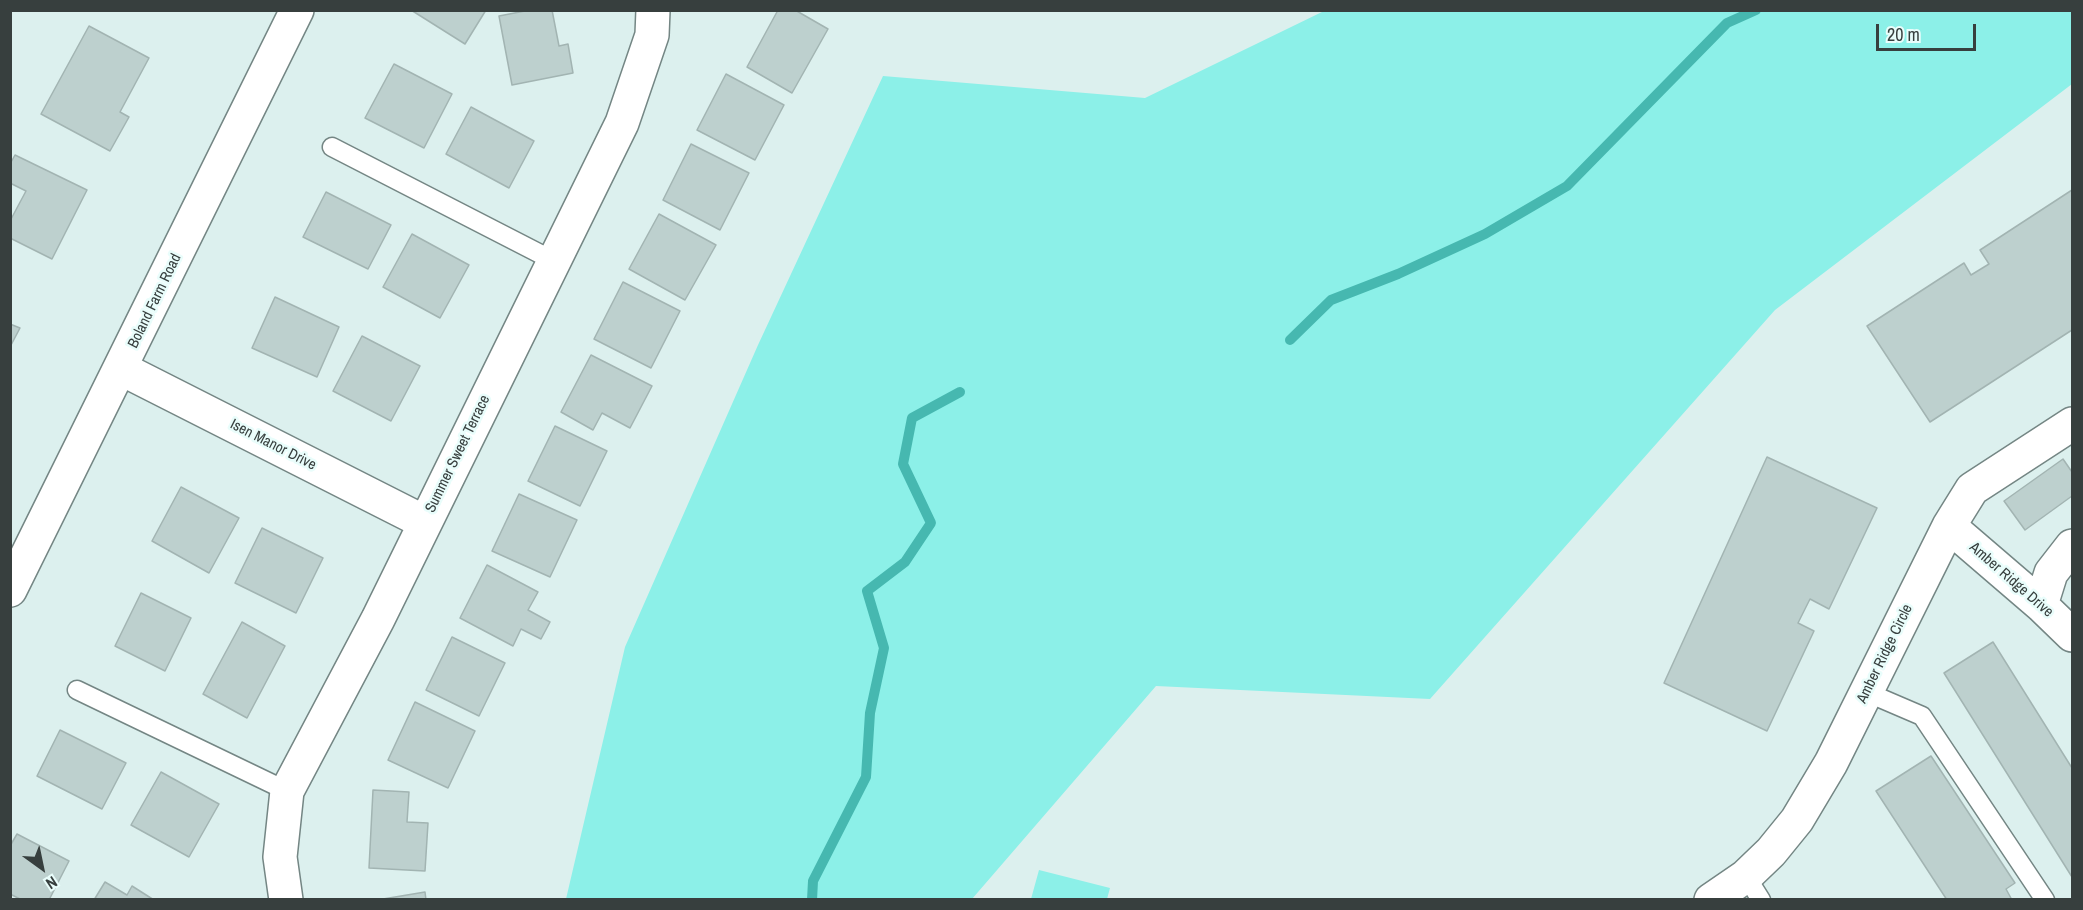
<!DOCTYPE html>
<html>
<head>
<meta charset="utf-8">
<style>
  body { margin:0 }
  #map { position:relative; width:2083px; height:910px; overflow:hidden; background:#dcf0ee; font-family:"Archivo Narrow",sans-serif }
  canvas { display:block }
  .frame { position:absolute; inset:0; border:12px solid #373f3e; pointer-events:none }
  .north { position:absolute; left:12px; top:838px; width:60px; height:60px; -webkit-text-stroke:4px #e9fdfb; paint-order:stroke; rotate:147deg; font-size:16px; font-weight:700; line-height:24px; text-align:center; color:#373f3e }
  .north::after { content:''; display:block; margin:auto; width:21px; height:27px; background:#373f3e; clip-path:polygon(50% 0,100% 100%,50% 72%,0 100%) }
  .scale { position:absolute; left:1876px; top:24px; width:100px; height:27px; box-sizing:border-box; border:3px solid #373f3e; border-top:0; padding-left:8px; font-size:18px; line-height:21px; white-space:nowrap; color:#373f3e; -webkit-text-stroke:4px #e9fdfb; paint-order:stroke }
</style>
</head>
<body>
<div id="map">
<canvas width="2083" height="910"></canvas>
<div class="frame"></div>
<div class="north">N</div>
<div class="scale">20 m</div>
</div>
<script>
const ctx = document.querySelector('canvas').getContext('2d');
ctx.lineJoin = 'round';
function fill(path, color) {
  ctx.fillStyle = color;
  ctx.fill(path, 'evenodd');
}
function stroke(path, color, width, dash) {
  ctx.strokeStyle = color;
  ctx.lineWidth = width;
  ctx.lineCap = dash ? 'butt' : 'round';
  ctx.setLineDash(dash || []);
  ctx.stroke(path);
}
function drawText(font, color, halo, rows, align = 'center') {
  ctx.font = font + ' "Archivo Narrow",sans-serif';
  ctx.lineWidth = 5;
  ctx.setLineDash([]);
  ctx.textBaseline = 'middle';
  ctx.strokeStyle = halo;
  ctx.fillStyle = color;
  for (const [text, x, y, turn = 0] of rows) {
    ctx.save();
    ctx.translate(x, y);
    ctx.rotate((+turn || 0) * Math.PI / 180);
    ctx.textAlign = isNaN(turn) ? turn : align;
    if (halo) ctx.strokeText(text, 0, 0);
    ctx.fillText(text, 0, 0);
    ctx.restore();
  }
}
const green = new Path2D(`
  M1324 11H2072V84L1775 310 1430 699 1156 686 972 899H566L625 647 758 345 883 76 1145 98Z
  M1039 870 1110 888 1107 899H1031Z`);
const stream = new Path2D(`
  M1290 340 1331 300 1398 274 1485 234 1567 186 1727 23 1756 10
  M812 900 813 881 866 777 870 713 884 648 867 591 905 562 931 523 903 464 912 418 960 392`);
const building = new Path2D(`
  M411 10H486L465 44Z
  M530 10H552L559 46 568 44 573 73 512 85 499 16Z
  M778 10H795L828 29 792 93 747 67Z
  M89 26 149 58 120 112 129 117 110 151 41 114Z
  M394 64 452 94 424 148 365 118Z
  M726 74 784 105 755 160 697 130Z
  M471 107 534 141 509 188 446 154Z
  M691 144 749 173 720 230 663 200Z
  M15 155 87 190 52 259 10 238V221L26 191 10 183V164Z
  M2072 190V330L1930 422 1867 326 1964 263 1971 275 1989 264 1980 250Z
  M326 192 391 225 368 269 303 237Z
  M659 214 716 245 685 300 629 269Z
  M412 234 469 265 440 318 383 287Z
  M623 282 680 311 651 368 594 339Z
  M275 297 339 327 317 377 252 348Z
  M10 324 20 328 10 347Z
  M362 336 420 366 391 421 333 391Z
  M591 355 652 386 630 428 602 413 593 430 561 412Z
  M555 426 607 451 580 506 528 481Z
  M1767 457 1877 508 1829 609 1810 599 1798 623 1814 631 1767 731 1664 683Z
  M2063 459 2072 472V496L2025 530 2004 501Z
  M181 487 239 518 209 573 152 541Z
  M519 494 577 520 550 577 492 551Z
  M262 528 323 558 296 613 235 583Z
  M487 565 538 592 528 610 550 622 541 639 521 629 513 646 460 618Z
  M141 593 191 618 165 671 115 646Z
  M242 622 285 646 247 718 203 694Z
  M452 637 505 663 479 716 426 690Z
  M1993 642 2072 768V877L1944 673Z
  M415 702 475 731 448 788 388 760Z
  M60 730 126 763 102 809 37 776Z
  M1931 756 2015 883 2006 889 2012 900H1947L1876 791Z
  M161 772 219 804 189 857 131 825Z
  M373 790 409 792 407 822 428 823 425 871 369 868Z
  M17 834 69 861 49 900H22L10 894V846Z
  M105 882 127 895 132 886 154 900H94Z
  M425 892 426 900H377Z`);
const service = new Path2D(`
  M332 147 554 261
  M77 690 287 791
  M1866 692 1922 716 2045 900
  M1746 876 1761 900`);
const minor = new Path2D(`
  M122 369 424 522
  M1949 526 2041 605 2072 635
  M2041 605 2051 573 2072 546
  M286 900 280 857 287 791 378 619 622 123 652 35 653 10
  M1711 900 1746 876 1771 852 1797 820 1831 763 1949 526 1972 489 2072 424`);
const tertiary = new Path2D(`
  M10 590 297 10`);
const streetNames = [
  ["Boland Farm Road",155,301,-64],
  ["Isen Manor Drive",273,445,27],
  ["Summer Sweet Terrace",458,454,-64],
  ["Amber Ridge Drive",2011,580,41],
  ["Amber Ridge Circle",1885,654,-64]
];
fill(green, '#8cf0e8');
stroke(stream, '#46b8b0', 10);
fill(building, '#bdd0ce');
stroke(building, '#a2b4b2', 1.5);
stroke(service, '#748684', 21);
stroke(minor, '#748684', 36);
stroke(tertiary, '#748684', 36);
stroke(service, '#fff', 18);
stroke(minor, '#fff', 33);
stroke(tertiary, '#fff', 33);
drawText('15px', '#373f3e', '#e9fdfb', streetNames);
</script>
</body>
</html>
